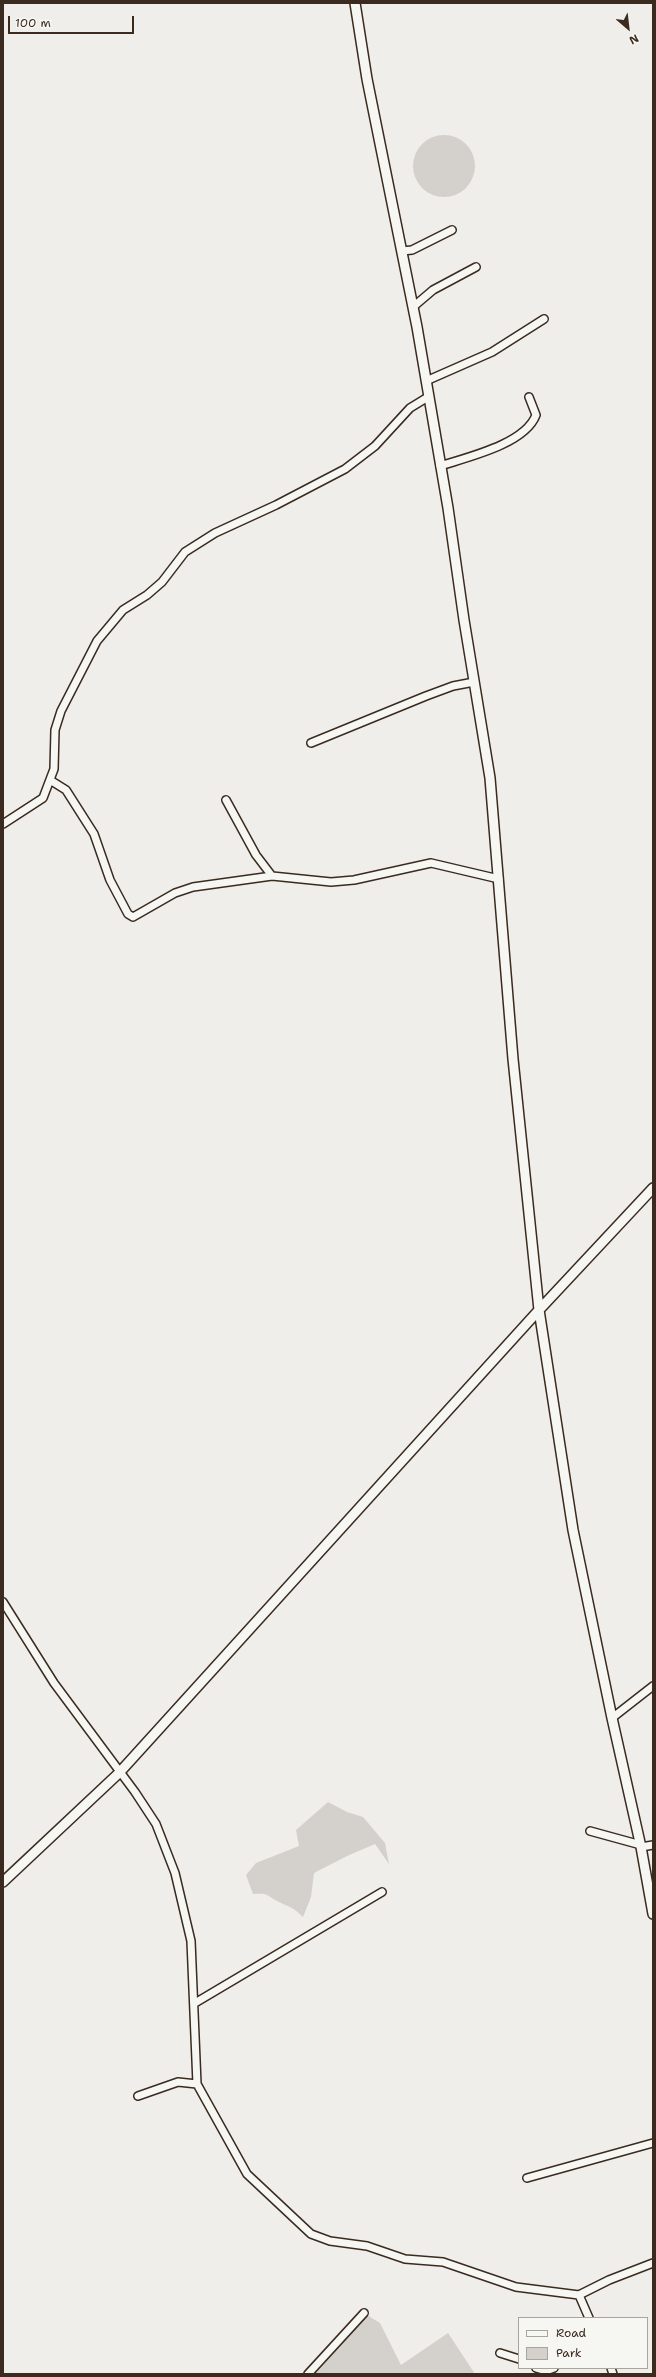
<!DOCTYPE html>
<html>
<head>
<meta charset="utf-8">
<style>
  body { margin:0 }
  #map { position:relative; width:656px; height:2377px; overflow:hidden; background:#efeeea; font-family:"Shantell Sans",sans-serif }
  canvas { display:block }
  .frame { position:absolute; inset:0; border:4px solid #3b2a1e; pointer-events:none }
  .legend { position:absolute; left:518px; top:2317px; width:130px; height:52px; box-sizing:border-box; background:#f6f6f2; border:1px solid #aba49d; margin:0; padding:5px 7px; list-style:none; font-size:12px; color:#3b2a1e }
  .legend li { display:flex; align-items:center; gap:8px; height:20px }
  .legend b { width:20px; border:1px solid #aba49d }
  .north { position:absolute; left:608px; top:8px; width:40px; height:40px; -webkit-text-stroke:3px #f6f6f2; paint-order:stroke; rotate:152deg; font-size:11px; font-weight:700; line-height:16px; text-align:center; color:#3b2a1e }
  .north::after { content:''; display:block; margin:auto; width:14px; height:18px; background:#3b2a1e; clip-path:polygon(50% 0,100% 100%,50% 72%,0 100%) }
  .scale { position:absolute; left:8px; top:16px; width:126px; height:18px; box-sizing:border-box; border:2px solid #3b2a1e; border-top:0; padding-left:5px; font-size:12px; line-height:14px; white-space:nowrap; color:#3b2a1e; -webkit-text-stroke:3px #f6f6f2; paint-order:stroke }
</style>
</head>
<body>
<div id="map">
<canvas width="656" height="2377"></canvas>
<div class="frame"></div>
<ul class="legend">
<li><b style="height:5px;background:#f6f6f2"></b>Road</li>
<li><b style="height:11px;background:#d4d1cc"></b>Park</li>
</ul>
<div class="north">N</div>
<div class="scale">100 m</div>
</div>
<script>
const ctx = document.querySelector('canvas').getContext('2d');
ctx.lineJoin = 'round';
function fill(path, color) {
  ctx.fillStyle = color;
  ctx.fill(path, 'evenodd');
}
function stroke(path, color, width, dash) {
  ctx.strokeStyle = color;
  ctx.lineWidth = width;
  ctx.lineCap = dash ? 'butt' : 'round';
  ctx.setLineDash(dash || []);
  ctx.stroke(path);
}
const green = new Path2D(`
  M413 166a31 31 0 1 1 62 0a31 31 0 1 1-62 0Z
  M328 1802 347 1812 363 1817 385 1843 389 1864 375 1844 347 1856 314 1873 311 1897 303 1917C293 1907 291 1908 279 1902 266 1896 271 1893 253 1894L246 1875 256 1863 299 1846 296 1830Z
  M364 2313 380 2323 401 2365 448 2333 475 2374H308Z`);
const minor = new Path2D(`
  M402 251 412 250 452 230
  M413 307 433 290 476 267
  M426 381 492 352 544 319
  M440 466C468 457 525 444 536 415L529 397
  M311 743 426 696 453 686 474 682
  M50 780 66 790 94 834 110 880 128 914 133 917 175 893 193 887 272 876 331 882 354 880 431 863 499 879
  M226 800 256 855 272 876
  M3 824 43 798 54 769 55 730 61 711 97 641 123 610 147 595 162 582 185 552 215 533 276 505 345 469 375 446 410 408 428 397
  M3 1602 54 1683 135 1792 156 1824 175 1873 191 1941 197 2084 247 2174 311 2234 330 2241 367 2246 405 2259 443 2262 516 2287 579 2295 589 2318
  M612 1718 653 1686
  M590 1831 641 1845
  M641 1847 653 1845
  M195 2003 382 1892
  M138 2096 178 2082 197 2084
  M527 2178 653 2143
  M579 2295 609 2280 653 2263
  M500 2353 519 2359
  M536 2368 546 2371 554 2368
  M611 2368 613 2374
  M308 2374 364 2313`);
const tertiary = new Path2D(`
  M355 3 367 79 417 327 448 508 464 620 490 778 513 1059 539 1310 573 1530 612 1718 641 1847 653 1914
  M3 1882 119 1773 539 1310 653 1188`);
fill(green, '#d4d1cc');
stroke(minor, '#3b2a1e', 10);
stroke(tertiary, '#3b2a1e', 12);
stroke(minor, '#f6f6f2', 7);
stroke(tertiary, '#f6f6f2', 9);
</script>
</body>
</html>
